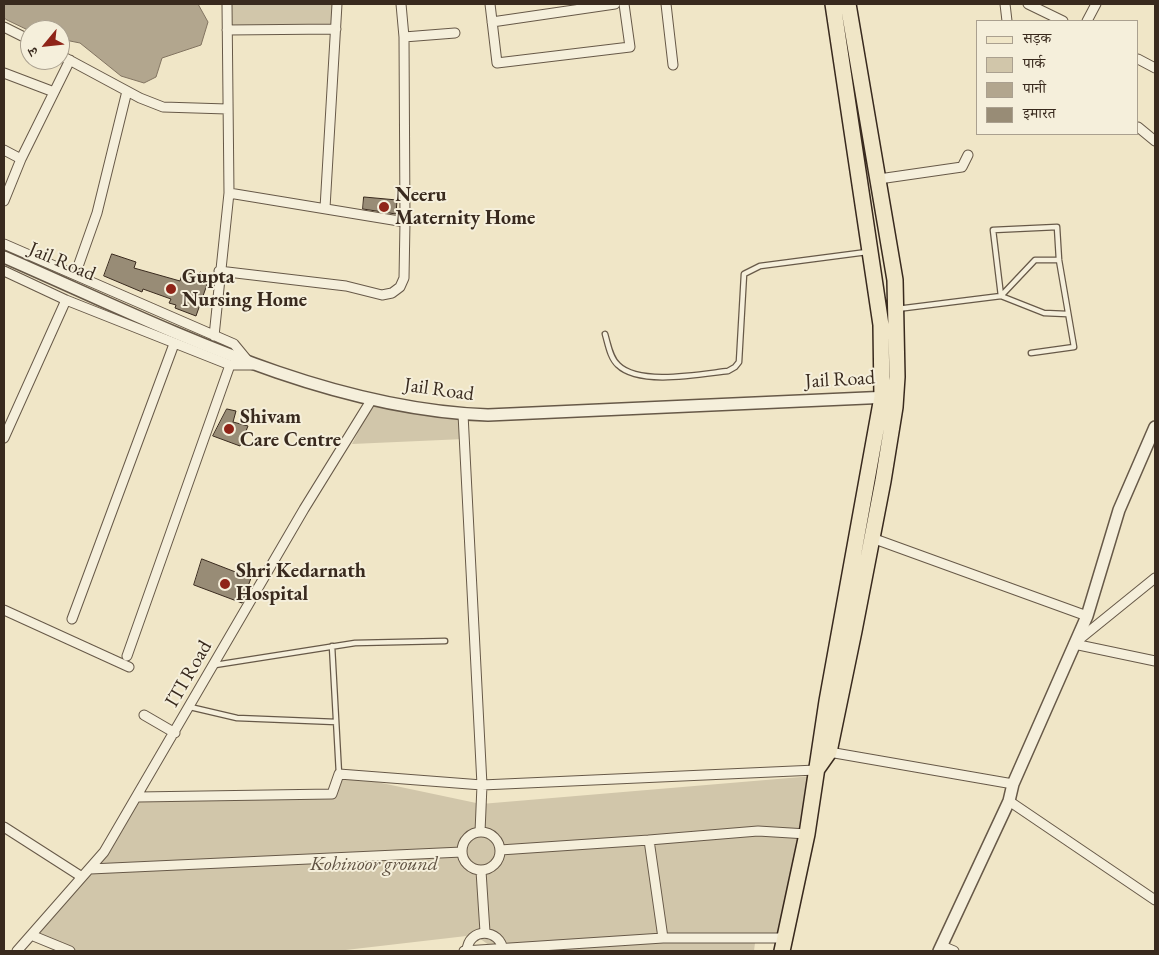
<!DOCTYPE html>
<html>
<head>
<meta charset="utf-8">
<style>
  body { margin:0 }
  #map { position:relative; width:1159px; height:955px; overflow:hidden; background:#f0e6c7; font-family:"EB Garamond","Noto Serif Devanagari",serif }
  canvas { display:block }
  .frame { position:absolute; inset:0; border:5px solid #392a1e; pointer-events:none }
  .legend { position:absolute; left:976px; top:20px; width:162px; height:115px; box-sizing:border-box; background:#f5efdb; border:1px solid #aaa08f; margin:0; padding:6px 9px; list-style:none; font-size:15px; color:#392a1e }
  .legend li { display:flex; align-items:center; gap:10px; height:25px }
  .legend b { width:25px; border:1px solid #aaa08f }
  .north { position:absolute; left:20px; top:20px; width:50px; height:50px; box-sizing:border-box; background:#f5efdb; border:1px solid #aaa08f; border-radius:50%; rotate:242deg; font-size:14px; font-weight:700; line-height:20px; text-align:center; color:#392a1e }
  .north::after { content:''; display:block; margin:auto; width:18px; height:22px; background:#8f2418; clip-path:polygon(50% 0,100% 100%,50% 72%,0 100%) }
</style>
</head>
<body>
<div id="map">
<canvas width="1159" height="955"></canvas>
<div class="frame"></div>
<ul class="legend">
<li><b style="height:6px;background:#f0e6c7"></b>सड़क</li>
<li><b style="height:14px;background:#d1c6aa"></b>पार्क</li>
<li><b style="height:14px;background:#b2a68e"></b>पानी</li>
<li><b style="height:14px;background:#988c76"></b>इमारत</li>
</ul>
<div class="north">उ</div>
</div>
<script>
const ctx = document.querySelector('canvas').getContext('2d');
ctx.lineJoin = 'round';
function fill(path, color) {
  ctx.fillStyle = color;
  ctx.fill(path, 'evenodd');
}
function stroke(path, color, width, dash) {
  ctx.strokeStyle = color;
  ctx.lineWidth = width;
  ctx.lineCap = dash ? 'butt' : 'round';
  ctx.setLineDash(dash || []);
  ctx.stroke(path);
}
function drawText(font, color, halo, rows, align = 'center') {
  ctx.font = font + ' "EB Garamond",serif';
  ctx.lineWidth = 4;
  ctx.setLineDash([]);
  ctx.textBaseline = 'middle';
  ctx.strokeStyle = halo;
  ctx.fillStyle = color;
  for (const [text, x, y, turn = 0] of rows) {
    ctx.save();
    ctx.translate(x, y);
    ctx.rotate((+turn || 0) * Math.PI / 180);
    ctx.textAlign = isNaN(turn) ? turn : align;
    if (halo) ctx.strokeText(text, 0, 0);
    ctx.fillText(text, 0, 0);
    ctx.restore();
  }
}
const green = new Path2D(`
  M231 4H333L332 26 231 27Z
  M372 405 461 420 464 439 352 444Z
  M339 774 481 804 813 776 785 933 756 935 754 951H497L475 935 337 951H70L31 935 82 877 138 797 332 795Z`);
const water = new Path2D(`
  M4 4H198L208 22 201 45 162 58 156 77 144 83 121 76 80 43 60 39V30L30 31 7 20 4 18Z`);
const building = new Path2D(`
  M364 197 397 200 396 214 363 209Z
  M112 254 136 262 134 268 180 281 183 271 198 276 200 272 210 276 196 316 175 308 176 305 169 303 171 299 143 289 142 292 104 276Z
  M227 409 236 411 233 422 248 426 240 446 213 436Z
  M202 559 251 578 242 603 194 585Z`);
const service = new Path2D(`
  M897 309 1001 296 1035 260H1059
  M605 334C608 344 610 358 618 365 639 386 701 374 728 371L735 367 739 362 744 274 760 266 867 252
  M1031 353 1074 347 1059 260 1057 227 993 230 1001 296 1044 313 1067 314
  M332 646 339 774
  M215 665 355 643 445 641
  M190 707 237 718 336 722`);
const minor = new Path2D(`
  M490 4 497 63 630 47 624 4
  M666 4 673 65
  M1005 4 1007 21
  M1028 4 1063 21
  M1087 21 1096 4
  M492 22 615 4
  M4 27 30 40
  M227 30 336 29
  M404 37 455 33
  M60 55 140 98 163 107 227 109
  M1138 59 1155 68
  M4 73 54 92
  M1138 127 1155 141
  M4 150 21 159
  M879 179 962 167 968 155
  M229 193 405 222
  M4 201 21 159 70 60
  M325 208 337 4
  M4 244 234 344 248 361
  M4 271 66 300 230 365H252
  M219 271 346 286 382 295 392 293 400 287 404 278 405 222 404 37 401 4
  M75 275 97 213 127 91
  M214 336 229 193 227 4
  M4 438 66 300
  M872 538 1087 616
  M4 610 129 667
  M72 619 174 344
  M1076 642 1155 578
  M1074 644 1155 661
  M127 656 230 365
  M144 715 175 733
  M829 752 1013 784
  M138 797 332 794 339 774 482 785 463 414
  M1009 801 1155 900
  M4 827 82 877
  M462 851a19 19 0 1 1 38 0a19 19 0 1 1-38 0Z
  M480 832 482 785 816 770
  M500 850 649 840
  M90 869 462 852
  M481 871 485 932
  M31 935 70 951
  M663 938 649 840 758 831 807 834
  M942 946 954 951
  M17 951 104 852 304 509 372 399
  M464 951 663 938H784
  M467 951C468 927 501 928 503 951`);
const tertiary = new Path2D(`
  M4 257C156 323 319 409 488 415L889 397
  M939 951 1009 801 1013 784 1087 616 1119 510 1155 427`);
const primary = new Path2D(`
  M817 769 829 752 854 631 883 481 895 407 897 377 895 280 848 4
  M782 951 807 834 827 701 882 397 881 325 833 4`);
const markers = [
  [384,207,6,"#8f2418"],
  [171,289,6,"#8f2418"],
  [229,429,6,"#8f2418"],
  [225,584,6,"#8f2418"]
];
const poiNames = [
  ["Neeru",395,196],
  ["Maternity Home",395,219],
  ["Gupta",182,278],
  ["Nursing Home",182,301],
  ["Shivam",240,418],
  ["Care Centre",240,441],
  ["Shri Kedarnath",236,572],
  ["Hospital",236,595]
];
const streetNames = [
  ["Jail Road",62,262,23],
  ["Jail Road",840,380,-3],
  ["Jail Road",439,390,8],
  ["ITI Road",189,674,-60]
];
const parkNames = [
  ["Kohinoor ground",374,865]
];
fill(green, '#d1c6aa');
fill(water, '#b2a68e');
stroke(water, '#827461', 1);
fill(building, '#988c76');
stroke(building, '#392a1e', 1);
stroke(service, '#675948', 7);
stroke(minor, '#675948', 11);
stroke(tertiary, '#675948', 14);
stroke(primary, '#392a1e', 18);
stroke(service, '#f5efdb', 4.5);
stroke(minor, '#f5efdb', 9);
stroke(tertiary, '#f5efdb', 11);
stroke(primary, '#f0e6c7', 15);
for (const [x, y, r, color] of markers) {
  const dot = new Path2D();
  dot.arc(x, y, r, 0, 2 * Math.PI);
  ctx.fillStyle = color;
  ctx.fill(dot);
  stroke(dot, '#f5efdb', 2);
}
drawText('bold 20px', '#392a1e', '#f5efdb', poiNames, 'left');
drawText('20px', '#392a1e', '#f5efdb', streetNames);
drawText('italic 20px', '#5f5141', '#f5efdb', parkNames);
</script>
</body>
</html>
